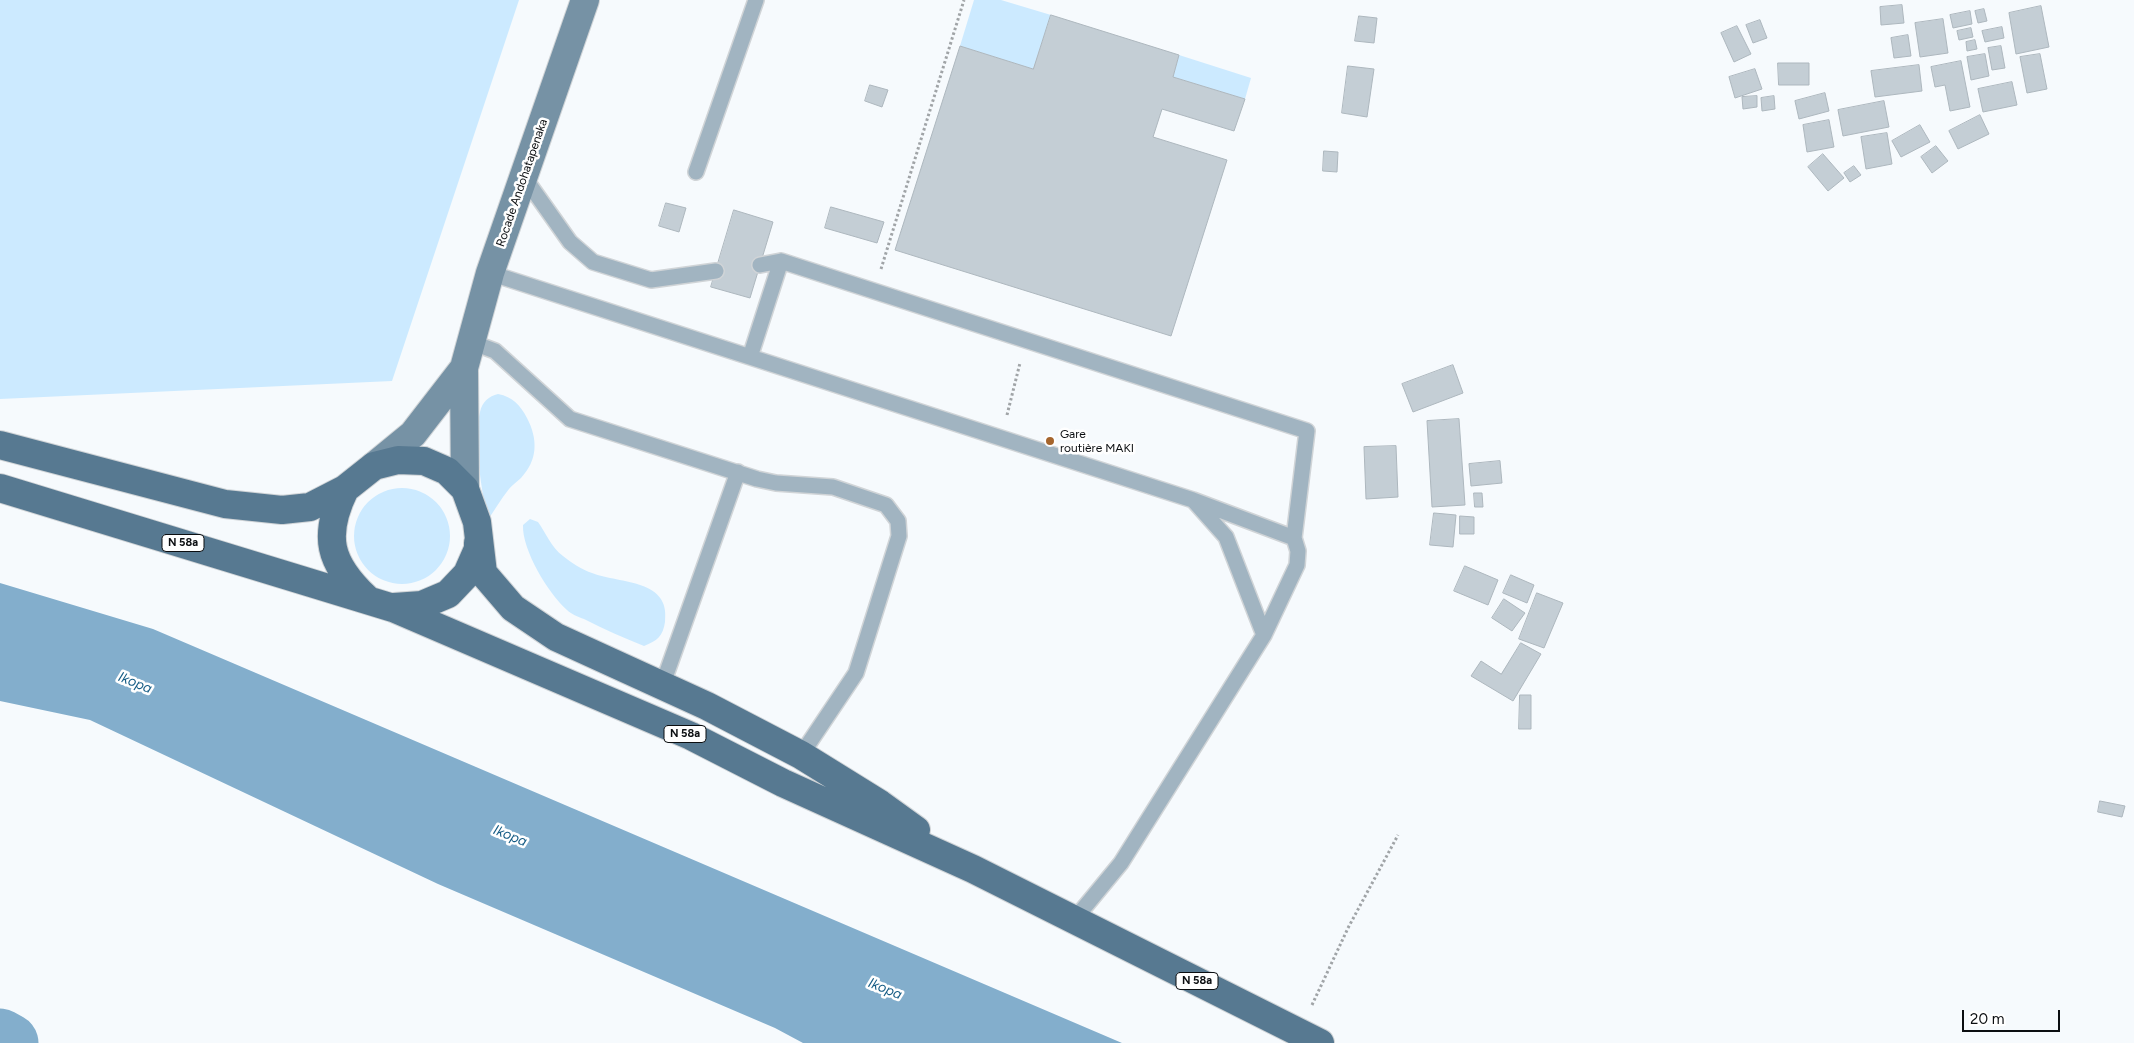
<!DOCTYPE html>
<html>
<head>
<meta charset="utf-8">
<style>
  body { margin:0 }
  #map { position:relative; width:2134px; height:1043px; overflow:hidden; background:#f6fafd; font-family:Figtree,sans-serif }
  canvas { display:block }
  .scale { position:absolute; left:1962px; top:1010px; width:98px; height:22px; box-sizing:border-box; border:2px solid #0b0e11; border-top:0; padding-left:6px; font-size:15px; line-height:18px; white-space:nowrap; color:#0b0e11; -webkit-text-stroke:4px #fff; paint-order:stroke }
</style>
</head>
<body>
<div id="map">
<canvas width="2134" height="1043"></canvas>
<div class="scale">20 m</div>
</div>
<script>
const ctx = document.querySelector('canvas').getContext('2d');
ctx.lineJoin = 'round';
function fill(path, color) {
  ctx.fillStyle = color;
  ctx.fill(path, 'evenodd');
}
function stroke(path, color, width, dash) {
  ctx.strokeStyle = color;
  ctx.lineWidth = width;
  ctx.lineCap = dash ? 'butt' : 'round';
  ctx.setLineDash(dash || []);
  ctx.stroke(path);
}
function drawText(font, color, halo, rows, align = 'center') {
  ctx.font = font + ' Figtree,sans-serif';
  ctx.lineWidth = 5;
  ctx.setLineDash([]);
  ctx.textBaseline = 'middle';
  ctx.strokeStyle = halo;
  ctx.fillStyle = color;
  for (const [text, x, y, turn = 0] of rows) {
    ctx.save();
    ctx.translate(x, y);
    ctx.rotate((+turn || 0) * Math.PI / 180);
    ctx.textAlign = isNaN(turn) ? turn : align;
    if (halo) ctx.strokeText(text, 0, 0);
    ctx.fillText(text, 0, 0);
    ctx.restore();
  }
}
const green = new Path2D(`
  M0 0H519L392 381 0 399Z
  M974 0H1001L1051 15 1033 69 960 46Z
  M1179 55 1251 78 1245 99 1173 77Z
  M498 394C513 397 520 405 527 418 538 439 538 460 521 478 517 482 512 485 509 489 501 499 494 511 487 521 483 491 472 441 480 412 482 402 489 396 498 394Z
  M354 536a48 48 0 1 1 96 0a48 48 0 1 1-96 0Z
  M530 519 538 522C546 533 551 547 563 556 570 562 583 570 592 573 621 584 671 579 665 622 663 636 657 641 644 646 624 638 603 629 584 619 578 617 571 614 567 610 548 593 522 550 523 525Z`);
const water = new Path2D(`
  M0 583 153 629 1122 1043H803L775 1028 438 884 90 720 0 701Z`);
const river = new Path2D(`
  M0 1038 9 1043`);
const building = new Path2D(`
  M1902 5 1904 23 1881 25 1880 7Z
  M2041 6 2049 47 2016 54 2009 13Z
  M1984 9 1987 21 1978 23 1975 11Z
  M1970 11 1972 24 1953 28 1950 15Z
  M1051 15 1179 55 1173 77 1245 99 1234 131 1162 109 1153 137 1227 160 1171 336 895 250 960 46 1033 69Z
  M1359 16 1377 18 1374 43 1355 41Z
  M1943 19 1948 53 1920 57 1915 23Z
  M1760 20 1767 38 1753 43 1746 25Z
  M1737 26 1751 54 1734 62 1721 33Z
  M2002 27 2004 38 1985 42 1982 31Z
  M1971 28 1973 37 1959 40 1957 31Z
  M1908 35 1911 56 1894 58 1891 38Z
  M1975 40 1977 49 1967 51 1966 42Z
  M2001 46 2005 68 1992 70 1988 48Z
  M1985 54 1989 76 1971 80 1967 57Z
  M2040 54 2047 89 2027 93 2020 57Z
  M1961 61 1970 107 1950 111 1945 85 1935 87 1931 67Z
  M1778 63H1809V85H1779Z
  M1919 65 1922 91 1875 97 1871 71Z
  M1348 66 1374 69 1367 117 1342 113Z
  M1755 69 1762 89 1735 98 1729 77Z
  M2012 82 2017 105 1983 112 1978 89Z
  M870 85 888 90 882 107 865 101Z
  M1825 93 1829 111 1799 119 1795 101Z
  M1757 96V107L1743 109 1742 97Z
  M1774 96 1775 109 1762 111 1761 98Z
  M1884 101 1889 127 1843 136 1838 110Z
  M1980 115 1989 134 1958 149 1949 131Z
  M1829 120 1834 147 1807 152 1803 125Z
  M1920 125 1930 142 1901 157 1892 141Z
  M1887 133 1892 164 1866 169 1861 137Z
  M1936 146 1948 161 1932 173 1921 157Z
  M1324 151 1338 152 1337 172 1323 171Z
  M1823 154 1844 178 1828 191 1808 167Z
  M1854 166 1861 175 1850 182 1844 173Z
  M666 203 686 208 679 232 659 226Z
  M831 207 884 222 877 243 825 228Z
  M734 210 773 222 750 298 711 287Z
  M1453 365 1463 393 1413 412 1402 384Z
  M1459 419 1465 505 1432 507 1427 421Z
  M1396 446 1398 497 1366 499 1364 447Z
  M1500 461 1502 483 1471 486 1469 464Z
  M1474 493H1482L1483 507H1475Z
  M1434 513 1456 515 1453 547 1430 545Z
  M1460 516 1474 517V534H1460Z
  M1465 566 1498 580 1488 605 1454 591Z
  M1511 575 1534 585 1527 603 1503 593Z
  M1537 593 1563 603 1544 648 1519 639Z
  M1504 599 1525 613 1512 631 1492 618Z
  M1521 643 1541 654 1513 701 1471 676 1481 661 1501 674Z
  M1520 695H1531V729H1519Z
  M2100 801 2125 806 2122 817 2098 812Z`);
const path = new Path2D(`
  M881 269 964 0
  M1007 415 1020 363
  M1312 1005 1348 928 1398 835`);
const lane = new Path2D(`
  M696 172 756 0
  M524 177 570 242 593 262 651 280 716 271
  M760 265 781 261
  M490 273 1193 500 1294 538
  M471 342 495 351 570 419 757 479 776 483 833 487 886 505 898 521 899 536 856 673 801 755
  M750 357 781 261 1307 431 1294 538 1298 551 1297 565 1264 635 1121 863 1074 920
  M1194 501 1226 537 1264 635
  M662 686 738 472`);
const secondary = new Path2D(`
  M374 466 413 434 464 368
  M465 489 464 368 490 273 585 0`);
const primary = new Path2D(`
  M0 445 225 504 282 510 310 507 345 489 374 466 398 460 424 461 447 471 465 489 477 522 483 573 513 608 556 637 707 706 801 755 880 804 916 830
  M0 488 393 608 691 736 783 783 973 869 1320 1043
  M345 489C322 536 329 563 366 598
  M394 607 422 605 448 594 467 574 478 549V543`);
const markers = [
  [1050,441,5,"#a5652d"]
];
const shields = [
  [183,543,42],
  [685,734,42],
  [1197,981,42]
];
const shieldNames = [
  ["N 58a",183,543],
  ["N 58a",685,734],
  ["N 58a",1197,981]
];
const streetNames = [
  ["Rocade Andohatapenaka",522,183,-71]
];
const poiNames = [
  ["Gare",1060,434],
  ["routière MAKI",1060,448]
];
const waterNames = [
  ["Ikopa",135,683,22],
  ["Ikopa",510,836,22],
  ["Ikopa",885,989,22]
];
fill(green, '#cceaff');
fill(water, '#83aecc');
stroke(river, '#83aecc', 59);
fill(building, '#c4ced5');
stroke(building, '#adb7be', 1);
stroke(lane, '#d0d4d7', 18);
stroke(secondary, '#d0d4d7', 30);
stroke(primary, '#d0d4d7', 30);
stroke(path, '#a0a4a7', 3, [2.5, 2.5]);
stroke(lane, '#a1b4c1', 15);
stroke(secondary, '#7692a5', 28);
stroke(primary, '#577991', 28);
for (const [x, y, r, color] of markers) {
  const dot = new Path2D();
  dot.arc(x, y, r, 0, 2 * Math.PI);
  ctx.fillStyle = color;
  ctx.fill(dot);
  stroke(dot, '#fff', 2);
}
for (const [x, y, w] of shields) {
  const box = new Path2D();
  box.roundRect(x - w / 2, y - 8.5, w, 17, 4);
  ctx.fillStyle = '#fff';
  ctx.fill(box);
  stroke(box, '#0b0e11', 1);
}
drawText('bold 11px', '#0b0e11', null, shieldNames);
drawText('12px', '#0b0e11', '#fff', streetNames);
drawText('12px', '#0b0e11', '#fff', poiNames, 'left');
drawText('italic 14px', '#155c85', '#fff', waterNames);
</script>
</body>
</html>
